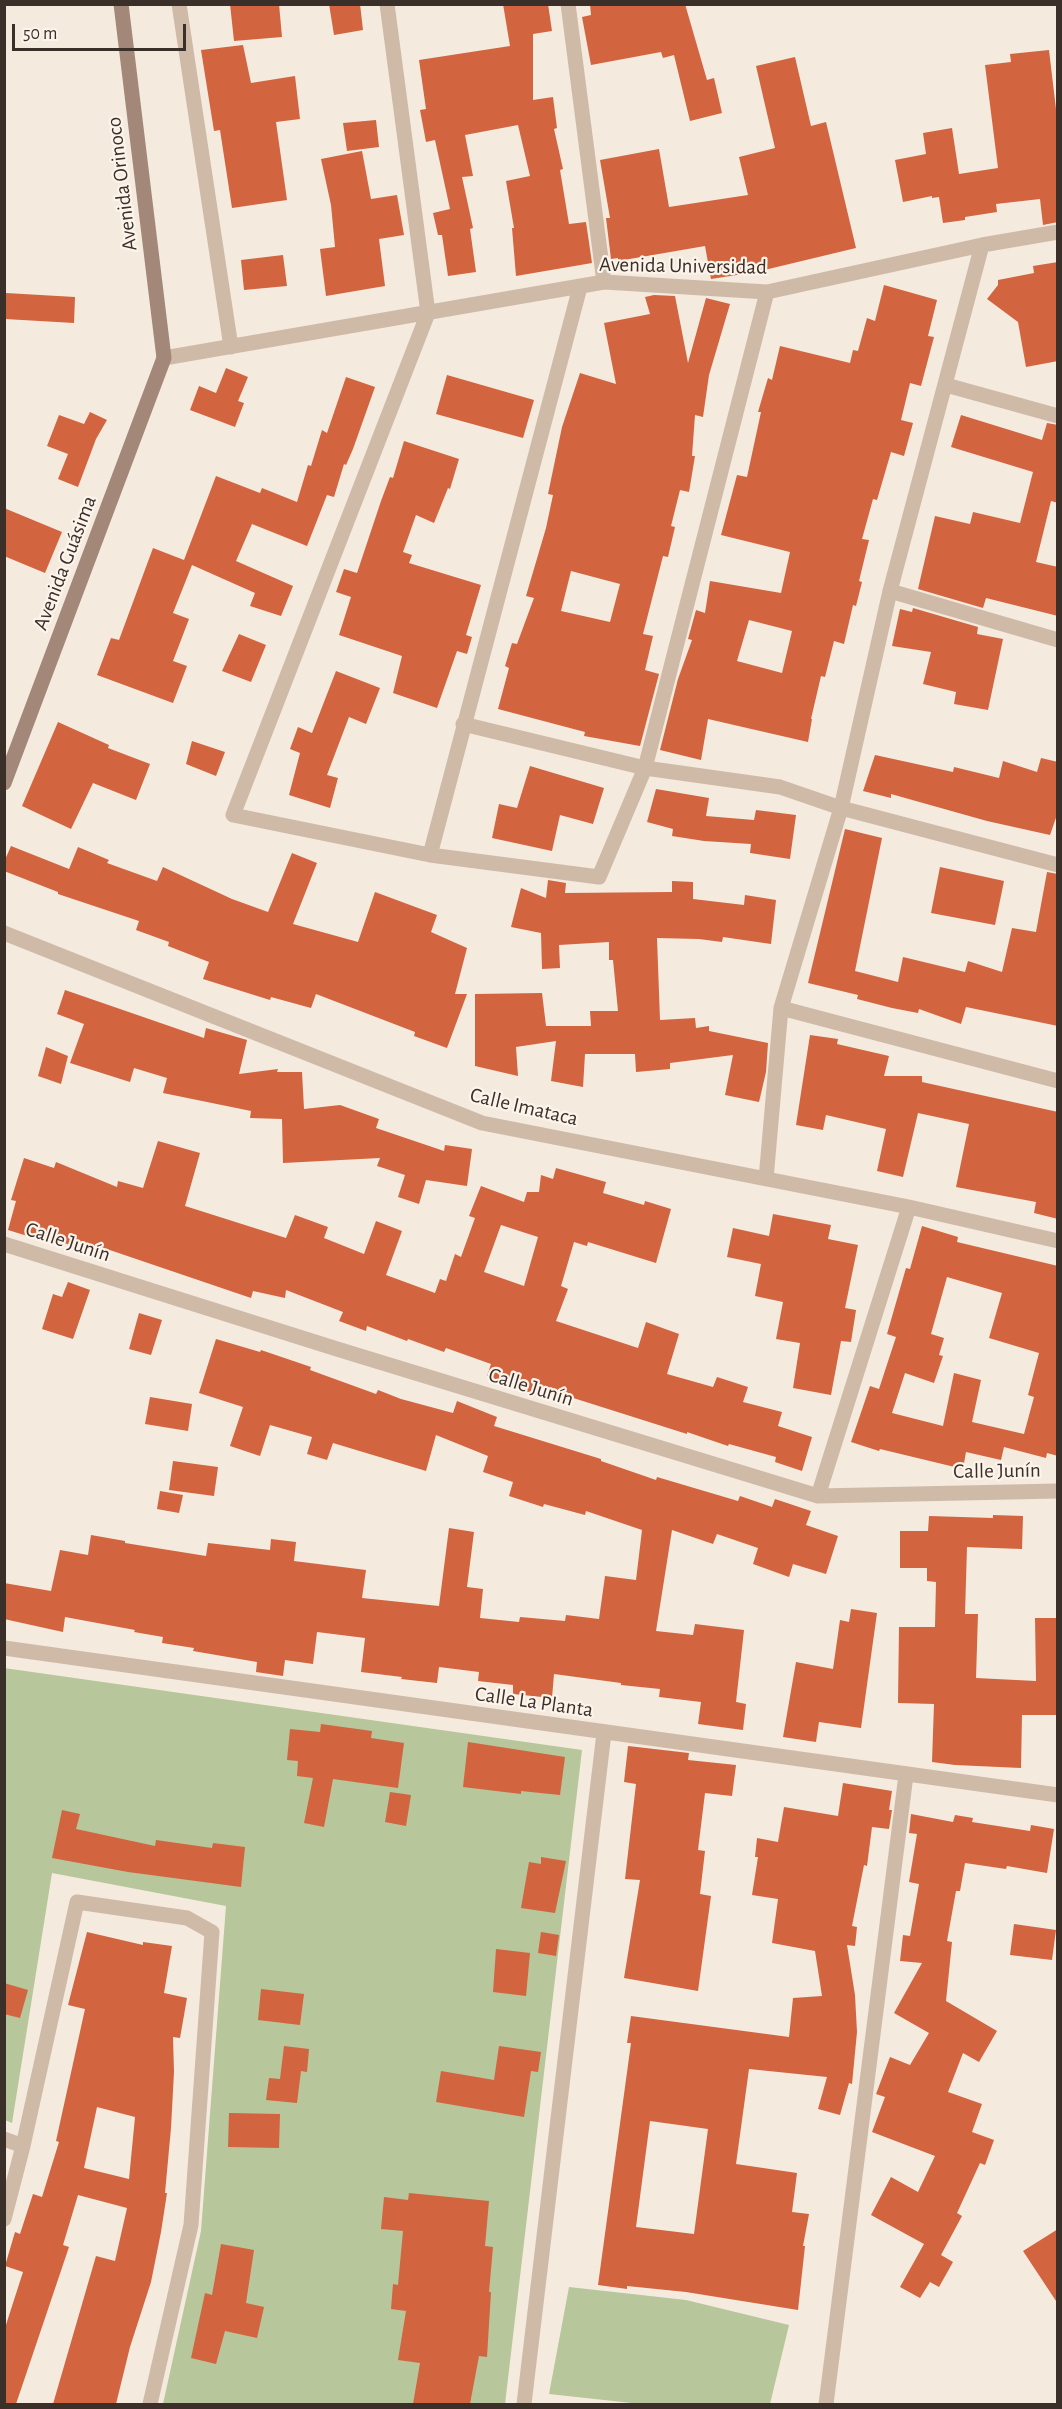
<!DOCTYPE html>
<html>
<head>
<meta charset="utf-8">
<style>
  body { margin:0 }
  #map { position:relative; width:1062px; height:2409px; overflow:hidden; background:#f5eade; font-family:"Alegreya Sans",sans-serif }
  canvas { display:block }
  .frame { position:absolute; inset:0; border:6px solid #3b2f29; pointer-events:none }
  .scale { position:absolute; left:12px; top:24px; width:174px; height:27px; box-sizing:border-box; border:3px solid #3b2f29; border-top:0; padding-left:8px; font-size:18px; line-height:21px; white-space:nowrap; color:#3b2f29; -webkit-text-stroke:4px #fcf4eb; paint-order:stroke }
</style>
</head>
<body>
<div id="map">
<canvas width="1062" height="2409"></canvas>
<div class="frame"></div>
<div class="scale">50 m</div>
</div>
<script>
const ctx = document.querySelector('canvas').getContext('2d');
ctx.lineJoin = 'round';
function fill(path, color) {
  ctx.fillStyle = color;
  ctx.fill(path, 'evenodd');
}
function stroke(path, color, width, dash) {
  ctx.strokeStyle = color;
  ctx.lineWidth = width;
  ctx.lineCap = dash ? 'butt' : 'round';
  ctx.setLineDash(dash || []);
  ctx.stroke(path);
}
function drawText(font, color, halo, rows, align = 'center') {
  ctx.font = font + ' "Alegreya Sans",sans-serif';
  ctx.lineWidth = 4.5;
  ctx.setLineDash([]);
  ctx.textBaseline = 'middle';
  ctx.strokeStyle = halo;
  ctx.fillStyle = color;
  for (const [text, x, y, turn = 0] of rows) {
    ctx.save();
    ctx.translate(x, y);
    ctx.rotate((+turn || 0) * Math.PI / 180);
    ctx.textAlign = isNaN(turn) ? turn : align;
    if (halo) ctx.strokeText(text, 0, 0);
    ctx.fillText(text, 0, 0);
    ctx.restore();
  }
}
const green = new Path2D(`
  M4 1668 582 1750 505 2404H163L201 2231 226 1906 52 1873 12 2123 5 2120Z
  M569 2287 686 2300 789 2325 770 2404H641L549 2394Z`);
const building = new Path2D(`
  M230 4H279L282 37 234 41Z
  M329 4H360L363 30 334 35Z
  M503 4H548L552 31 533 34V100L553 97 557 128 554 129 563 169 560 170 569 224 586 222 592 263 516 276 512 228H514L506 181 530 176 518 125 465 135 473 176 462 177 473 228 470 229 476 272 448 276 442 235H438L433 213 450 209 435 140 426 142 420 110 426 109 419 60 510 46Z
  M590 4H685L707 80 714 78 722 113 690 121 674 55 663 58 661 52 591 65 582 17 591 15Z
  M243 45 251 83 295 76 300 119 276 122 287 200 232 208 220 130 214 131 201 50Z
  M1049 50 1058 126V222L1043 225 1040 199 996 204 997 212 965 217V220L943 223 939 197 932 198V196L903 202 895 160 926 154 923 133 952 128 959 174 998 168 985 65 1011 62 1010 54Z
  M795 57 811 126 826 122 856 248 756 272 711 279 705 246 618 261V258L611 259 606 218H610L600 160 659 149 669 207 748 195 739 157 775 148 756 66Z
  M376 120 379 147 347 151 343 123Z
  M362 151 371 199 397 195 404 235 379 239 385 286 326 296 320 249 335 247 331 205 321 159Z
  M283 255 287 286 244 290 241 260Z
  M1058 262V361L1026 367 1018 322 987 299 998 285V280L1034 273 1033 266Z
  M884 285 937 300 928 336 934 337 921 386 910 383 901 420 913 423 904 456 891 452 877 500 873 499 862 539 869 540 859 581 862 582 856 606 853 605 844 644 834 641 825 677 821 676 811 719H812L808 742 708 719 701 760 660 750 678 679 692 640 688 639 696 610 705 613 710 581 781 593 790 552 721 535 737 475 747 477 761 412H758L768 378 772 380 780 346 850 363 853 350 858 351 867 318 875 321ZM749 620 792 631 782 673 737 661Z
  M6 293 75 297 74 323 5 319Z
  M654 295 675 296 688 363 706 298 730 304 709 375 703 417 695 415 692 456H695L689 492 680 490 671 526 675 527 668 557 663 556 643 634 653 636 645 670 659 674 640 746 584 736 585 732 498 709 509 668 505 666 512 643 517 644 534 598 526 596 546 528 553 495 548 494 562 427 580 373 616 384 604 323 650 314 645 297ZM571 571 620 584 610 622 561 611Z
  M226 368 248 377 238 401 244 403 235 427 190 410 199 386 216 393Z
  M447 375 534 400 523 438 436 414Z
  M346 377 375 387 353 449 346 465 344 464 334 497 327 495 307 546 252 524 236 561 293 586 281 616 250 606 255 593 192 565 173 613 189 619 173 661 187 666 173 703 97 675 111 638 119 640 153 548 184 560 216 476 260 493 262 488 297 502 308 465 311 466 322 430 327 433Z
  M90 412 107 420 96 439 78 487 58 479 68 454 47 446 59 415 84 424Z
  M961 415 1042 440 1047 423 1058 425V503L1051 501 1036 562 1058 567V616L986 598 983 608 918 589 935 516 970 524 973 512 1020 523 1033 472 951 447Z
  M404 441 459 459 450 489 448 488 434 523 416 515 403 552 412 555 409 563 481 585 466 635 472 637 467 654 457 651 437 708 393 693 402 656 339 635 351 597 336 592 344 569 357 573 381 501 390 477 393 478Z
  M4 508 62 532 45 573 4 556Z
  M913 608 978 627 977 634 1003 639 988 710 954 704 956 692 923 684 931 652 892 646 900 609 912 612Z
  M239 634 266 645 251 682 222 671Z
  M336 671 380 688 366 724 349 717 327 775 338 778 330 808 289 795 300 753 290 749 298 727 312 733Z
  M58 722 109 745 108 748 150 764 136 800 93 783 71 829 22 806Z
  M192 741 225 752 216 776 186 764Z
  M875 755 953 772 954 767 999 778 1003 761 1037 772 1041 758 1058 762V812L1050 835 987 821 891 794V798L863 791Z
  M530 766 604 788 593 824 560 815 552 851 492 838 499 804 517 808Z
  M656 789 709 798 706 816 754 820 756 810 796 815 790 859 750 853 751 844 704 841 672 836 673 829 647 822Z
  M845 829 882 838 855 971 898 982 903 957 965 972 968 961 1002 972 1012 928 1036 932 1047 872 1058 874V1026L966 1007 961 1024 919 1009 918 1013 892 1008 857 999 858 995 808 983Z
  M11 846 69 869 78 847 109 860 107 863 157 881 163 867 232 899 268 912 292 853 317 863 293 924 358 942 375 892 437 915 431 932 467 948 455 994H467L447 1048 414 1036 415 1032 316 994 311 1008 271 997 270 1000 203 979 209 962 168 946 169 942 136 930 139 921 58 894V892L4 871V862Z
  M940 867 1004 881 995 925 931 913Z
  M548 880 566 883 565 893 672 892V881L693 882V899L744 905 745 895 776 900 771 944 723 937 722 942 699 939 657 938 660 1020 695 1018 696 1028 709 1026V1031L768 1043 766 1072 759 1102 725 1095 733 1055 670 1063V1069L636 1072 635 1054H585L583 1087 551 1081 556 1041 516 1047 518 1076 475 1066V994L542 993 546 1026H591L590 1011H618L613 960H609V942L559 945 560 968 542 969 541 933 511 927 521 888 546 898Z
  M65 990 204 1038 206 1028 247 1040 239 1074 278 1069 277 1072H302L304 1109 340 1105 379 1119 376 1128 444 1151 445 1145 472 1149 467 1186 426 1180 419 1204 398 1197 405 1175 377 1166 380 1158 283 1163 282 1119 250 1118 251 1111 163 1093 167 1078 134 1068 130 1082 70 1063 84 1024 57 1014Z
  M810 1035 838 1039 837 1044 889 1056 884 1076H922V1082L1058 1112V1219L1034 1213 1036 1202 956 1187 969 1124 918 1113 903 1177 877 1171 886 1129 826 1115 823 1130 796 1125Z
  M46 1047 68 1056 61 1084 38 1076Z
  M158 1141 200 1153 185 1206 286 1238 295 1215 328 1227 324 1238 364 1254 376 1221 402 1231 386 1275 435 1293 440 1279 446 1281 455 1254 461 1257 475 1218 469 1216 481 1186 524 1202 527 1192H539L541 1175 553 1179 556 1168 606 1182 603 1193 644 1205 645 1201 671 1209 656 1263 588 1242 587 1246 574 1242 561 1286 568 1289 556 1321 638 1348 646 1322 679 1334 667 1374 713 1387 717 1377 748 1387 743 1402 782 1412 778 1426 812 1437 802 1471 775 1462 776 1457 729 1444 728 1446 687 1432V1434L567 1396 564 1404 525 1391 487 1376 491 1364 446 1348 444 1352 408 1339 407 1341 367 1326 366 1331 339 1321 343 1312 286 1290 285 1298 253 1291 251 1298 95 1245 92 1253 48 1237 47 1242 8 1230 16 1201 11 1200 24 1158 54 1168 56 1162 117 1187 118 1181 143 1188ZM501 1225 538 1237 524 1286 484 1272Z
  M773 1214 831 1225 828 1239 858 1245 845 1308 856 1310 851 1342 841 1341 831 1395 793 1388 800 1343 776 1339 783 1302 755 1296 761 1264 727 1257 733 1228 769 1236Z
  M922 1226 958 1237 957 1242 1058 1266V1456L1047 1453 1046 1458 1004 1447 1001 1460 966 1452 963 1469 880 1449 879 1451 851 1442 870 1386 879 1389 896 1337 887 1334 906 1268 910 1269ZM947 1277 1002 1293 989 1338 1039 1353 1028 1395 1034 1397 1024 1434 972 1422 981 1380 954 1373 943 1426 892 1413 905 1373 934 1383 943 1356 939 1355 944 1338 931 1334Z
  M68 1282 90 1290 73 1339 42 1329 53 1294 62 1297Z
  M139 1313 162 1320 151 1355 129 1349Z
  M216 1339 260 1352 261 1350 311 1367 310 1370 376 1394 378 1390 401 1399 453 1413 457 1401 497 1417 494 1426 601 1459V1461L656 1480 657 1477 738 1501 740 1496 772 1507 775 1499 811 1511 806 1525 838 1536 826 1574 793 1564 789 1577 753 1564 758 1548 717 1534 713 1544 672 1530 656 1631 693 1635 695 1624 744 1630 736 1702 746 1704 743 1730 698 1724 701 1702 659 1697 660 1689 621 1685V1683L554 1674 552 1698 513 1694V1685L478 1681 479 1672 439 1667 437 1683 401 1679 402 1677 361 1672 365 1638 317 1632 313 1664 285 1660 283 1676 256 1672 257 1662 193 1651 194 1648 162 1643 163 1637 134 1632 135 1630 65 1617 63 1632 4 1619V1583L51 1591 60 1550 88 1555 91 1535 125 1541V1543L206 1556 208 1543 270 1550 271 1539 296 1542 294 1561 366 1570 362 1598 439 1606 449 1528 474 1532 467 1587 483 1589 480 1618 519 1622 520 1617 565 1621 566 1615 599 1619 605 1576 636 1580 642 1530 586 1511 585 1515 544 1504 543 1507 509 1496 513 1482 483 1472 488 1456 436 1435 426 1471 333 1443 327 1460 307 1454 312 1437 270 1425 260 1456 230 1446 243 1407 199 1393Z
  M150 1397 192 1404 188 1431 145 1424Z
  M173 1461 218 1467 214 1496 169 1490Z
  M160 1491 183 1495 179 1513 157 1509Z
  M993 1515 1023 1516 1022 1549 967 1547 965 1614H978L976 1678 1036 1681 1035 1618H1058V1715H1022L1021 1768 955 1765 932 1762 934 1704 898 1703 899 1627H935L936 1582 927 1581V1568H900V1531H928L929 1516 993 1518Z
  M851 1609 877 1613 861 1728 819 1722 816 1742 783 1737 796 1662 833 1669 840 1620 849 1622Z
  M321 1724 372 1731 371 1738 404 1743 398 1788 333 1779 324 1827 304 1823 313 1778 297 1776 298 1761 287 1760 290 1729 320 1732Z
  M468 1742 565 1757 560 1795 521 1791V1794L463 1787Z
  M628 1746 689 1753 688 1760 736 1765 732 1796 705 1793 698 1850 705 1851 700 1894 711 1896 698 1991 624 1978 640 1880 625 1879 636 1784 624 1782Z
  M843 1783 892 1791 889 1810H892L889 1829 872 1827 867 1866 864 1865 852 1926 857 1927 855 1946 847 1945 855 1995 857 2032 852 2084 849 2083 840 2115 818 2109 827 2077 749 2069 736 2164 797 2173 792 2212 809 2214 803 2246H805L798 2310 686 2292 627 2286V2289L598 2285 631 2043H627L631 2016 789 2037 793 1998 822 1996 815 1951 772 1943 778 1899 752 1895 758 1857H755L757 1838 778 1842 784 1807 838 1816ZM650 2121 708 2129 694 2234 636 2227Z
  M390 1792 411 1795 406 1826 385 1822Z
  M62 1810 80 1814 76 1829 155 1846 156 1840 212 1848 213 1843 245 1847 241 1887 128 1872 52 1858Z
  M911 1814 953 1822 955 1815 973 1818 972 1822 1030 1831 1031 1825 1054 1829 1047 1873 1007 1866 1006 1869 965 1863 960 1891H956L947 1941 952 1942 946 2001 997 2031 979 2062 963 2053 948 2092 982 2104 972 2132 994 2140 985 2165 980 2163 957 2213 962 2216 941 2255 953 2262 939 2287 930 2282 920 2298 900 2287 924 2244 871 2215 891 2177 918 2192 935 2156 872 2132 885 2097 876 2094 890 2057 910 2065 929 2033 894 2013 922 1963 900 1961 903 1935 910 1936 919 1884 909 1882 917 1834 909 1833Z
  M541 1857 566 1861 555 1913 521 1908 529 1862 541 1864Z
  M1014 1924 1056 1930 1052 1960 1010 1955Z
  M87 1932 143 1945V1942L172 1946 164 1993 187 1998 180 2038 173 2037 174 2072 171 2128 165 2193H167L161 2232 151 2282 130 2347 116 2404H53L96 2256 115 2261 127 2208 78 2195 63 2245 69 2247 16 2404H4V2331L23 2272 5 2266 15 2232 20 2234 33 2194 42 2197 59 2142 56 2141 85 2009 68 2005ZM97 2107 135 2117 129 2179 84 2168Z
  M541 1932 559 1935 556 1956 538 1953Z
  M496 1949 530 1953 526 1996 493 1992Z
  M4 1983 28 1990 20 2018 4 2014Z
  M261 1989 304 1994 300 2025 258 2020Z
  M284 2046 309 2049 307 2072 301 2071 297 2103 266 2100 269 2078 280 2079Z
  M499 2046 541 2052 538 2072 531 2071 524 2117 436 2102 441 2071 494 2080Z
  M229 2113 280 2114 279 2148 228 2147Z
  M409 2193 489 2201 485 2246 493 2247 489 2292H491L487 2357 479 2356 470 2404H413L420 2363 398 2360 406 2311 391 2309 393 2284 398 2285 403 2231 381 2229 384 2197 408 2200Z
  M1058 2229V2304L1023 2251Z
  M221 2244 254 2250 246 2303 264 2307 257 2338 225 2331 216 2364 191 2358 205 2293 212 2295Z`);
const street = new Path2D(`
  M179 4 231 347
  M387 4 428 313 233 815 430 855 599 877 645 768 767 292
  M568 4 604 282
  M164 358 604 282 767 292 982 245 1058 232
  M946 385 1058 416
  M890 591 1058 640
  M463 724 645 768 780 787 841 808 1058 865
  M430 855 580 287
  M4 933 482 1123 909 1207 1058 1241
  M781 1008 1058 1081
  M766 1179 781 1008 841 808 890 591 982 245
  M4 1244 337 1349 818 1496 1058 1491
  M818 1496 909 1207
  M4 1648 1058 1795
  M4 2139 23 2146
  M4 2219 23 2146 77 1902 187 1918 212 1932 191 2225 150 2404
  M524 2404 604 1733
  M826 2404 906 1775`);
const secondary = new Path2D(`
  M4 783 164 358 121 4`);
const streetNames = [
  ["Avenida Orinoco",122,184,-97],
  ["Avenida Universidad",683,266,1],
  ["Avenida Guásima",65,563,-69],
  ["Calle Imataca",524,1107,13],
  ["Calle Junín",68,1242,18],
  ["Calle Junín",531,1387,17],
  ["Calle Junín",997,1471,-1],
  ["Calle La Planta",534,1702,8]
];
fill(green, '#b7c69b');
fill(building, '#d2643f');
stroke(street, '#cfbaa8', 15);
stroke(secondary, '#a38879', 15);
drawText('21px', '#3b2f29', '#fcf4eb', streetNames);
</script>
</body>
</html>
